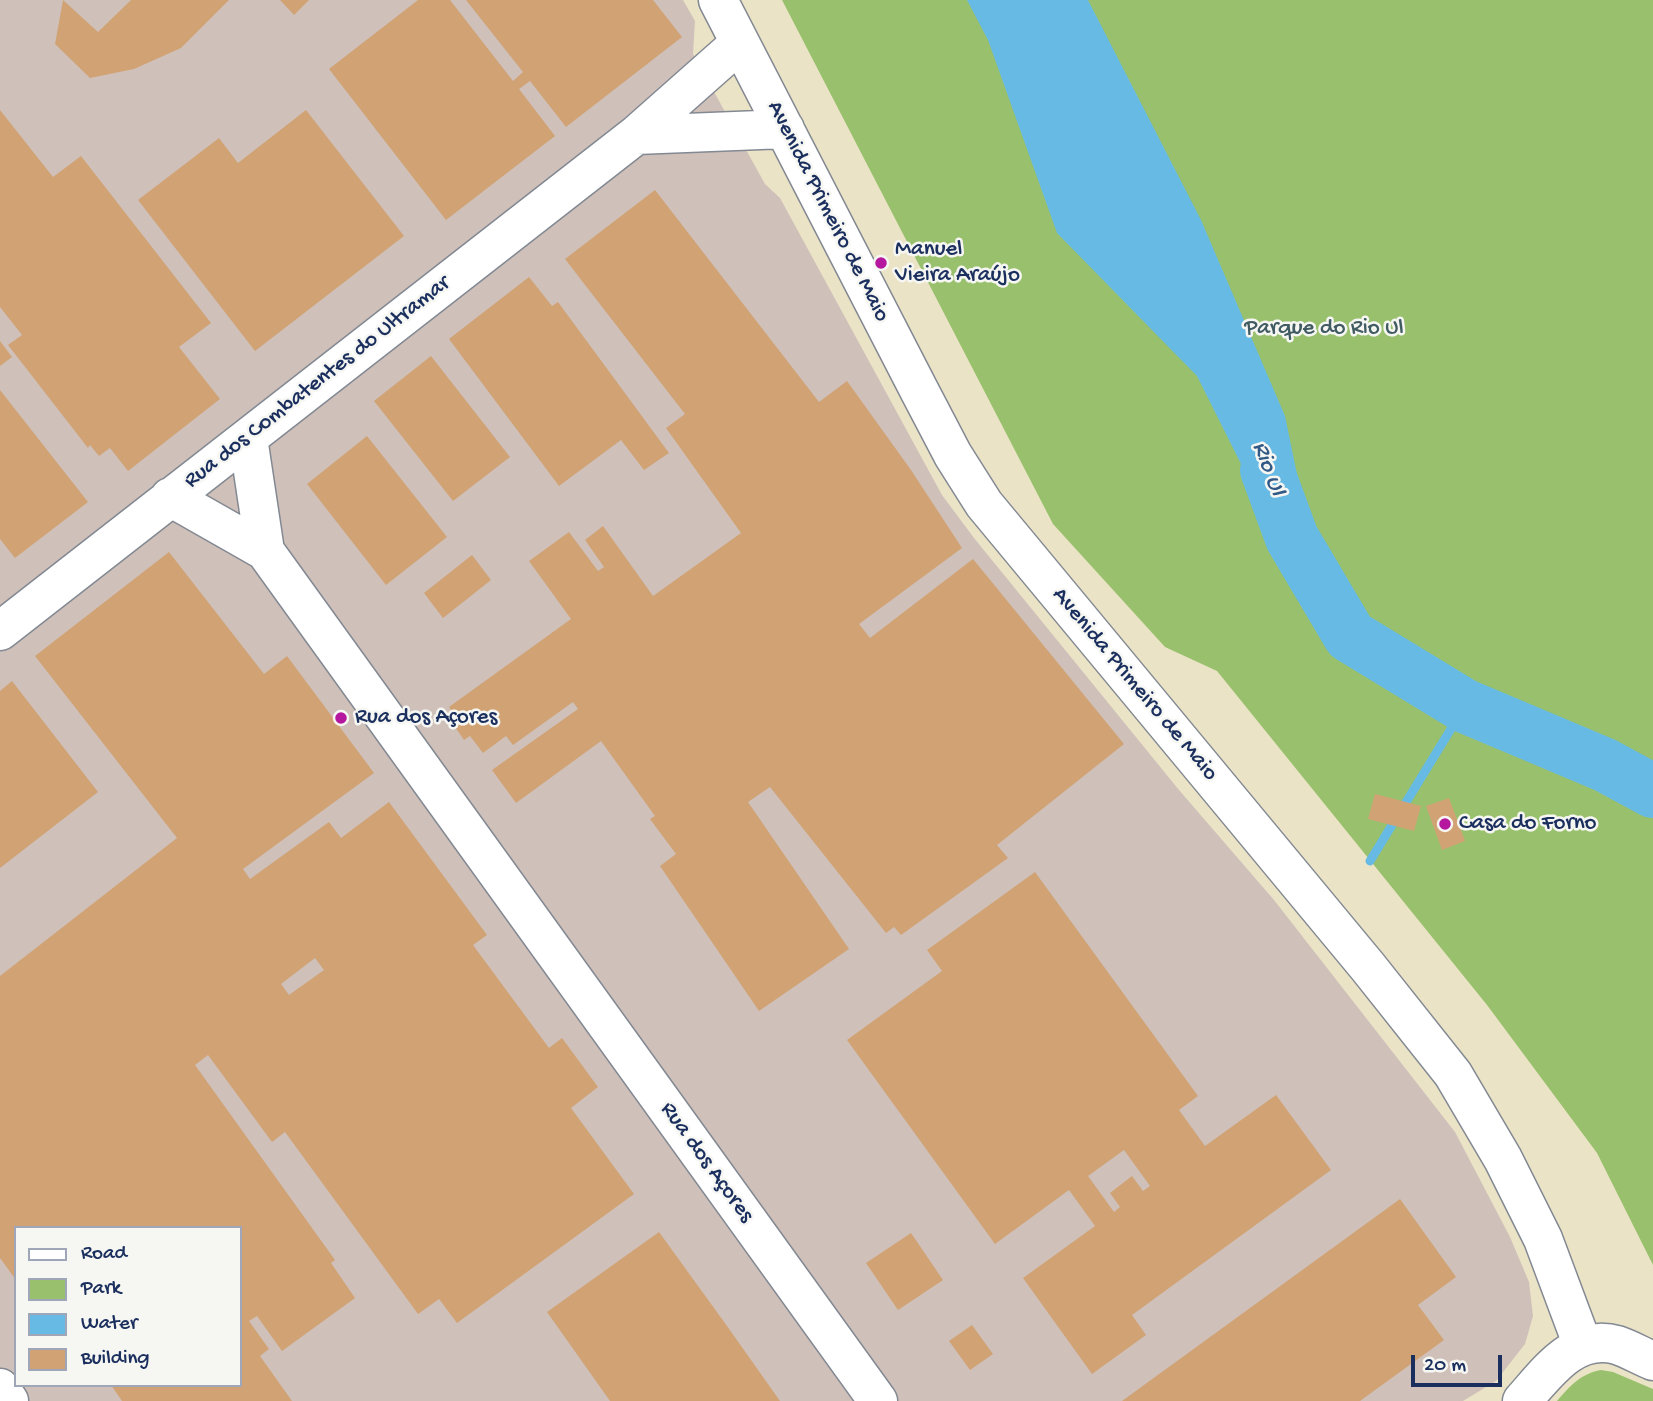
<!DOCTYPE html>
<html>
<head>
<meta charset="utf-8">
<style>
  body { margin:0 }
  #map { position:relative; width:1653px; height:1401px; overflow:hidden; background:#ebe3c6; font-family:"Gochi Hand",sans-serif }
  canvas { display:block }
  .legend { position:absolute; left:14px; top:1226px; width:228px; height:161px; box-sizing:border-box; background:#f6f6f2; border:2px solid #9ea6b7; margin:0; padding:9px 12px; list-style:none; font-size:21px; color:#1b2f5e }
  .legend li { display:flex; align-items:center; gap:14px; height:35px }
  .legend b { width:35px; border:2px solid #9ea6b7 }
  .scale { position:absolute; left:1411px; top:1355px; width:91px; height:32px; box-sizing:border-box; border:4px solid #1b2f5e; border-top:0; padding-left:9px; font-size:21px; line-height:24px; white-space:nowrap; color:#1b2f5e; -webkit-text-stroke:5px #f6f6f2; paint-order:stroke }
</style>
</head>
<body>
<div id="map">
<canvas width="1653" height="1401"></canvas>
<ul class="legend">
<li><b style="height:9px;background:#fff"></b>Road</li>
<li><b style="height:19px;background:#99c16d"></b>Park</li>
<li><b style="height:19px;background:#67bae3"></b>Water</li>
<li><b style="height:19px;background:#d1a374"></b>Building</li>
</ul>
<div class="scale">20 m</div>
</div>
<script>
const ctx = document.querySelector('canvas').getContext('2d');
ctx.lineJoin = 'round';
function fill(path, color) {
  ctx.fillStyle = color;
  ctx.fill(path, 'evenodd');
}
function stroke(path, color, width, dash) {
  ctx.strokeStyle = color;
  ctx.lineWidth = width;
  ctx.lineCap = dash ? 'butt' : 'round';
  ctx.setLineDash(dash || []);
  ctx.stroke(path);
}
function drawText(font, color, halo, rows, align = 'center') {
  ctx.font = font + ' "Gochi Hand",sans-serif';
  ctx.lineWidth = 5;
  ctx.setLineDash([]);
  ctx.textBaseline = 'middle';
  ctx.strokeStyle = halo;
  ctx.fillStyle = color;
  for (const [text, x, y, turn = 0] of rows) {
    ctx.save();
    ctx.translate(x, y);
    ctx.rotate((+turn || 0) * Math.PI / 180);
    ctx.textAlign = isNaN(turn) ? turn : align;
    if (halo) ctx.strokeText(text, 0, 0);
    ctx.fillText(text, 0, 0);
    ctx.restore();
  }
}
const industrial = new Path2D(`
  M0 0H683L695 21 693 54 765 184 780 198 942 495 974 538 1179 790 1274 900 1455 1132 1510 1237 1529 1282 1533 1316 1525 1344 1496 1381 1463 1401H0ZM16 1228H240V1385H16Z`);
const green = new Path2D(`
  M782 0H1653V1265L1597 1153 1487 1005 1217 671 1165 647 1053 524Z
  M1601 1370 1613 1372 1653 1389V1401H1557C1570 1386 1580 1374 1601 1370Z`);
const water = new Path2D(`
  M967 0H1088L1201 220 1285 416 1306 518 1292 538 1259 500 1197 376 1057 233 988 40Z`);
const stream = new Path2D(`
  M1370 861 1465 706`);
const river = new Path2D(`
  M1267 470 1292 538 1350 636 1465 706 1605 765 1653 791`);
const building = new Path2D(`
  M63 0 98 32 131 0H229L181 48 134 69 90 78 55 44Z
  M280 0H309L294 15Z
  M418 0H450L513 81 523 72 466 0H653L682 37 566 127 530 81 519 89 555 136 446 220 329 69Z
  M0 110 53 177 81 156 211 323 179 347 220 399 128 471 110 448 99 456 90 445 88 448 8 345 22 335 0 307Z
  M306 110 404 236 255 351 138 200 219 138 238 163Z
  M655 190 819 402 847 381 911 470 962 548 859 624 870 638 973 559 1124 744 997 845 1008 858 901 935 894 927 886 933 770 787 748 802 849 949 759 1011 660 866 676 854 650 819 655 816 601 741 516 803 492 770 578 709 573 702 513 745 506 736 483 753 470 736 464 740 446 714 451 710 449 707 571 619 529 561 569 532 598 571 604 567 585 540 603 526 653 596 741 533 666 428 685 414 565 259Z
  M529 277 552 306 558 302 669 453 644 470 621 440 559 486 449 339Z
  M0 341 12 357 0 366Z
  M431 356 510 457 453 501 374 401Z
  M0 390 88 502 15 558 0 539Z
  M367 436 447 537 386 585 307 484Z
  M169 552 264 674 287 656 374 773 243 869 250 879 329 822 341 838 389 802 487 935 473 945 549 1048 562 1038 598 1087 571 1108 634 1194 457 1323 439 1299 418 1314 285 1132 272 1142 208 1055 195 1065 335 1260 331 1263 355 1298 282 1351 257 1316 249 1321 269 1349 260 1356 292 1401H122L111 1385H240V1228H16V1280L0 1258V976L177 838 35 656ZM315 958 324 970 289 995 281 984Z
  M472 555 491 580 443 618 424 593Z
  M12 681 98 792 0 868V691Z
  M1375 794 1421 806 1414 831 1368 819Z
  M1449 798 1465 841 1442 850 1426 806Z
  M1035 872 1198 1096 1179 1110 1205 1146 1276 1095 1331 1170 1132 1315 1146 1335 1092 1374 1023 1278 1095 1226 1069 1190 995 1244 847 1040 942 971 927 950ZM1124 1150 1150 1186 1143 1191 1132 1176 1110 1193 1120 1207 1114 1212 1088 1176Z
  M1400 1199 1456 1277 1418 1305 1444 1340 1360 1401H1122Z
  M659 1232 727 1326 780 1401H610L547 1312Z
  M911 1233 943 1280 898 1310 866 1263Z
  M972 1325 993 1354 970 1370 949 1341Z`);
const minor = new Path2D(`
  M718 0 919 390 953 455 984 504 1368 967 1453 1074 1503 1159 1543 1239 1583 1346
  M636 135 785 129
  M248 438 265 551
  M170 497 265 551 878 1401
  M0 631 636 135 740 43
  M0 1388 9 1401
  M1522 1401C1547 1373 1574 1333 1617 1345 1629 1349 1641 1356 1653 1361`);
const markers = [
  [881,263,7,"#b5179e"],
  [341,718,7,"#b5179e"],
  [1445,824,7,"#b5179e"]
];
const streetNames = [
  ["Avenida Primeiro de Maio",827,212,63],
  ["Rua dos Combatentes do Ultramar",318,383,-38],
  ["Avenida Primeiro de Maio",1134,685,50],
  ["Rua dos Açores",706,1163,54]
];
const poiNames = [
  ["Manuel",895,250],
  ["Vieira Araújo",895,276],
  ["Rua dos Açores",355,718],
  ["Casa do Forno",1459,824]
];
const parkNames = [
  ["Parque do Rio Ul",1324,329]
];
const waterNames = [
  ["Rio Ul",1267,469,70]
];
fill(industrial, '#cfc0ba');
fill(green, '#99c16d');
fill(water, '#67bae3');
stroke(stream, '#67bae3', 9);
stroke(river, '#67bae3', 54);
fill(building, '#d1a374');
stroke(minor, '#838992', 41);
stroke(minor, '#fff', 38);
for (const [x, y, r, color] of markers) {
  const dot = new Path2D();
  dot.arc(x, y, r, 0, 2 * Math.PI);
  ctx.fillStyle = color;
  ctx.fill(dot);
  stroke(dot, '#f6f6f2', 2.5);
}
drawText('23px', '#1b2f5e', '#f6f6f2', streetNames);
drawText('23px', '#1b2f5e', '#f6f6f2', poiNames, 'left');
drawText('23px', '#415b62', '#f6f6f2', parkNames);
drawText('italic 24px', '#325986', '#f6f6f2', waterNames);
</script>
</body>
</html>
